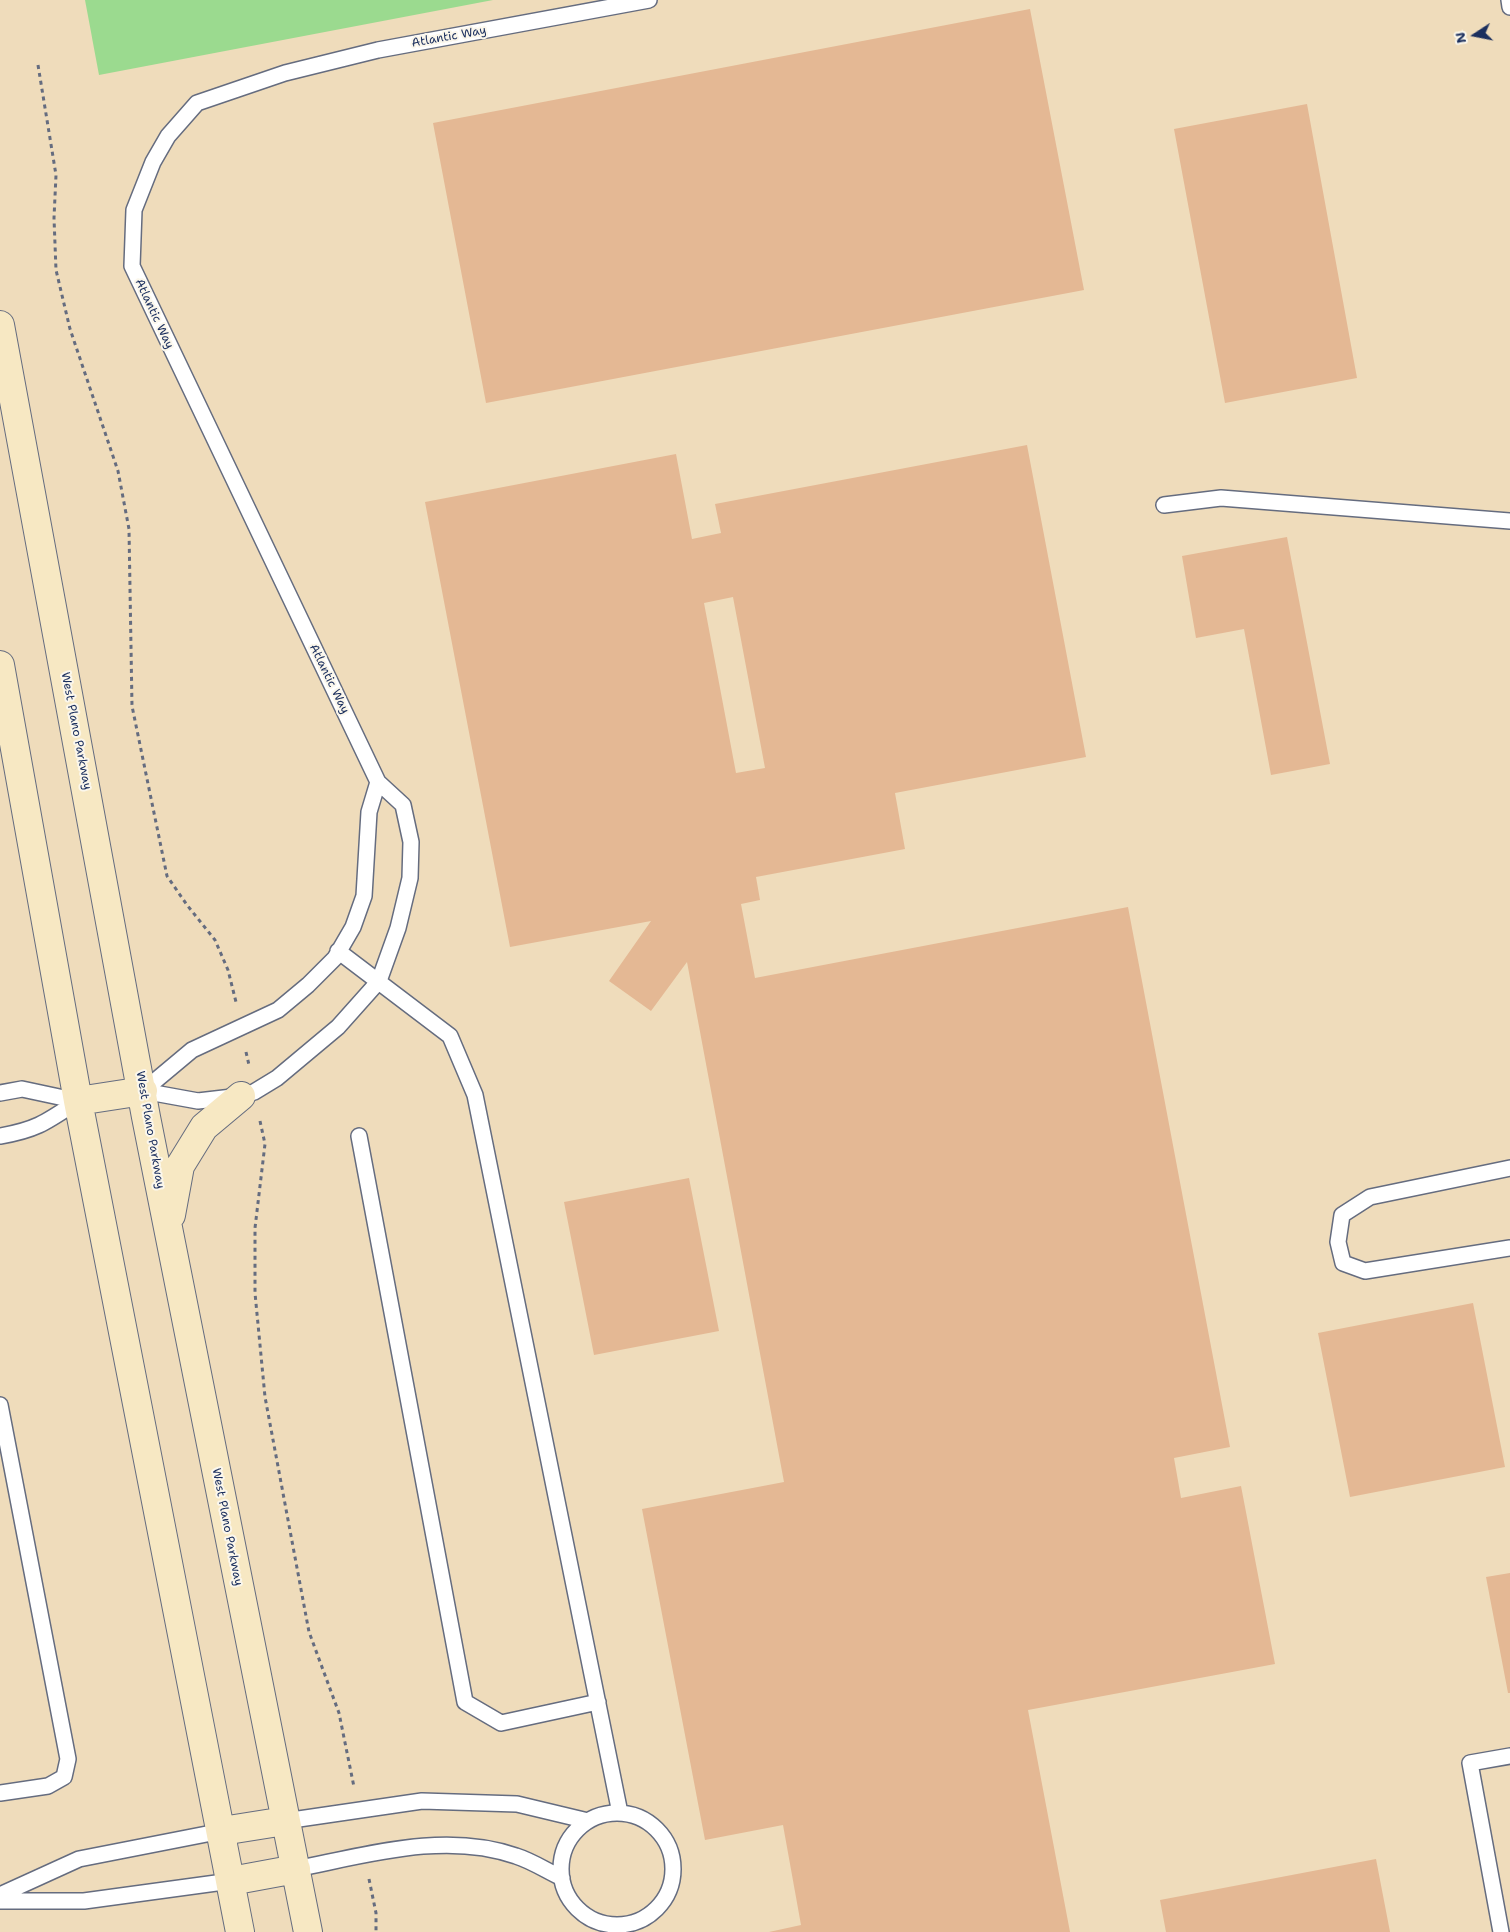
<!DOCTYPE html>
<html>
<head>
<meta charset="utf-8">
<style>
  body { margin:0 }
  #map { position:relative; width:1510px; height:1932px; overflow:hidden; background:#efdcbb; font-family:"Shantell Sans",sans-serif }
  canvas { display:block }
  .north { position:absolute; left:1450px; top:10px; width:50px; height:50px; -webkit-text-stroke:4px #fbf7ec; paint-order:stroke; rotate:259deg; font-size:14px; font-weight:700; line-height:20px; text-align:center; color:#1b2f5e }
  .north::after { content:''; display:block; margin:auto; width:18px; height:22px; background:#1b2f5e; clip-path:polygon(50% 0,100% 100%,50% 72%,0 100%) }
</style>
</head>
<body>
<div id="map">
<canvas width="1510" height="1932"></canvas>
<div class="north">N</div>
</div>
<script>
const ctx = document.querySelector('canvas').getContext('2d');
ctx.lineJoin = 'round';
function fill(path, color) {
  ctx.fillStyle = color;
  ctx.fill(path, 'evenodd');
}
function stroke(path, color, width, dash) {
  ctx.strokeStyle = color;
  ctx.lineWidth = width;
  ctx.lineCap = dash ? 'butt' : 'round';
  ctx.setLineDash(dash || []);
  ctx.stroke(path);
}
function drawText(font, color, halo, rows, align = 'center') {
  ctx.font = font + ' "Shantell Sans",sans-serif';
  ctx.lineWidth = 4;
  ctx.setLineDash([]);
  ctx.textBaseline = 'middle';
  ctx.strokeStyle = halo;
  ctx.fillStyle = color;
  for (const [text, x, y, turn = 0] of rows) {
    ctx.save();
    ctx.translate(x, y);
    ctx.rotate((+turn || 0) * Math.PI / 180);
    ctx.textAlign = isNaN(turn) ? turn : align;
    if (halo) ctx.strokeText(text, 0, 0);
    ctx.fillText(text, 0, 0);
    ctx.restore();
  }
}
const green = new Path2D(`
  M85 0H493L99 75Z`);
const building = new Path2D(`
  M1030 9 1084 290 486 403 433 123Z
  M1307 104 1357 378 1225 403 1174 129Z
  M1027 445 1086 757 895 793 905 849 756 877 760 900 741 904 755 978 1128 907 1230 1447 1174 1458 1181 1498 1241 1486 1275 1664 1028 1710 1070 1932H769L801 1925 783 1825 705 1840 642 1509 784 1482 687 962 651 1011 609 981 651 921 510 947 425 502 676 454 692 539 721 533 715 504ZM733 597 765 768 736 773 704 603Z
  M1287 537 1330 764 1271 775 1244 629 1196 638 1182 556Z
  M689 1178 719 1331 594 1355 564 1202Z
  M1473 1303 1505 1467 1350 1497 1318 1333Z
  M1510 1573V1693H1508L1486 1577Z
  M1376 1859 1390 1932H1166L1160 1900Z`);
const path = new Path2D(`
  M38 65 56 175 54 218 56 270 70 329 118 471 129 529 132 706 167 876 187 905 215 940 228 970 236 1002
  M246 1052 249 1065
  M260 1121 265 1144 255 1228V1293L265 1397 309 1632 339 1713 354 1787
  M369 1879 376 1913V1932`);
const lane = new Path2D(`
  M1509 0 1510 7
  M1164 505 1221 498 1510 521
  M338 951 450 1036 475 1095 620 1813
  M143 1091 198 1101 241 1096 254 1092 277 1078 338 1027 379 981 398 928 410 878 411 842 403 805 378 782 132 266 134 210 153 162 168 136 197 103 285 73 378 50 649 0
  M143 1091 192 1050 278 1010 308 985 335 958 353 927 364 896 369 812 378 782
  M0 1093 22 1089 78 1101
  M0 1136C37 1130 48 1121 78 1101
  M359 1136 465 1702 501 1723 598 1702
  M1510 1168 1370 1197 1342 1215 1338 1242 1343 1263 1365 1271 1510 1248
  M0 1405 68 1759 64 1777 48 1786 0 1793
  M561 1869a56 56 0 1 1 112 0a56 56 0 1 1-112 0Z
  M285 1821 422 1801 517 1804 588 1821
  M296 1869C367 1855 445 1831 516 1856 532 1861 547 1871 562 1878
  M0 1895 79 1859 222 1831
  M0 1901H84L231 1881
  M1501 1932 1470 1763 1510 1756`);
const secondary = new Path2D(`
  M0 325 146 1117 308 1932
  M0 665 78 1101 240 1932
  M78 1101 143 1091
  M171 1215 180 1166 204 1127 241 1096
  M222 1831 285 1821
  M231 1881 296 1869`);
const streetNames = [
  ["Atlantic Way",449,37,-10],
  ["Atlantic Way",154,314,65],
  ["Atlantic Way",329,679,64],
  ["West Plano Parkway",76,731,79],
  ["West Plano Parkway",150,1130,80],
  ["West Plano Parkway",227,1527,79]
];
fill(green, '#9bda8f');
fill(building, '#e4b894');
stroke(lane, '#656c7f', 18);
stroke(secondary, '#656c7f', 30);
stroke(path, '#656c7f', 3, [4, 4]);
stroke(lane, '#fff', 15);
stroke(secondary, '#f7e8c3', 28);
drawText('12px', '#1b2f5e', '#fbf7ec', streetNames);
</script>
</body>
</html>
